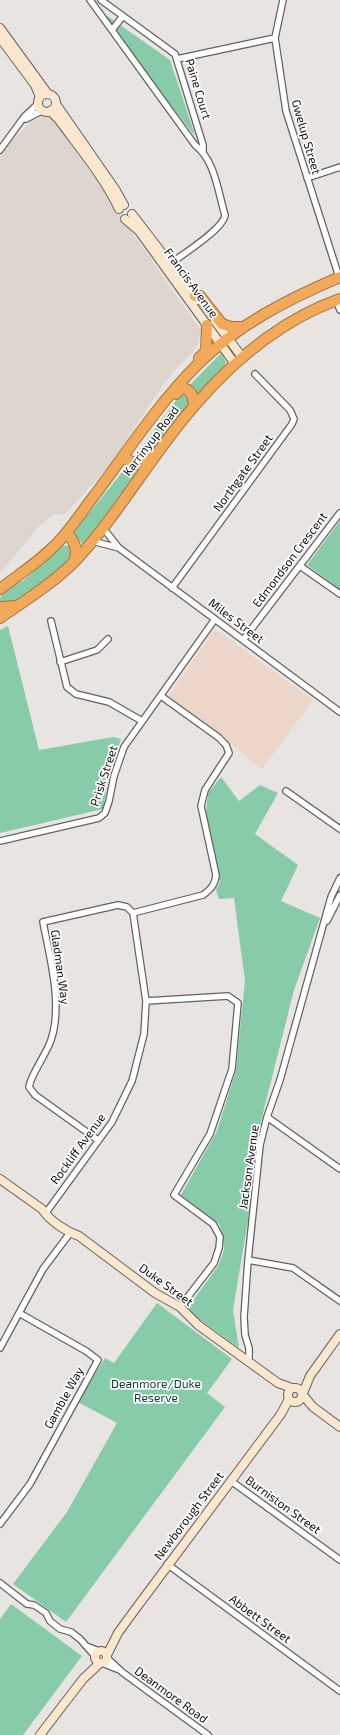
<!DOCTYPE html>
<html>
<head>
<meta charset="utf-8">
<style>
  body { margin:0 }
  canvas { display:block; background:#e7e4e2 }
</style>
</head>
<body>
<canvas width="340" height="1735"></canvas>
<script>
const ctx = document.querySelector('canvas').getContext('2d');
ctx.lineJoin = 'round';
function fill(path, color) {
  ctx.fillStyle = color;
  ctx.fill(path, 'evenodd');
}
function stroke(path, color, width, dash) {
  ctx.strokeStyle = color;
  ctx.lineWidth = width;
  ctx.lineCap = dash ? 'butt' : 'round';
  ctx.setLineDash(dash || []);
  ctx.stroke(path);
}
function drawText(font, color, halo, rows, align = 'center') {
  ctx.font = font + ' "Exo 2",sans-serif';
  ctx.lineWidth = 3.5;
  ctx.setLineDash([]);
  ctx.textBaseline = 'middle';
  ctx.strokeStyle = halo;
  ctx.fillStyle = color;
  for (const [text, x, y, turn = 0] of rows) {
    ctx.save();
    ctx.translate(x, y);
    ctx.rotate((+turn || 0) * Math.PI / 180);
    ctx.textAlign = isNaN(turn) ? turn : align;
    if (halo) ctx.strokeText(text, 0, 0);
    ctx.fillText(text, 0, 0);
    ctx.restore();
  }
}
const built = new Path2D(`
  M43 116 55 121 201 331 198 344 192 353 174 371 156 395 110 465 65 514 53 515 38 527 10 562 0 572V155L7 145 33 120Z`);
const education = new Path2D(`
  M214 631 221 633 313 700 262 769 248 759 241 751 167 697Z`);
const green = new Path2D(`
  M96 8 170 60 195 135H194Z
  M221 353 226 362 221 372 144 462 133 459 180 395Z
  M128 465 143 469 83 547 81 542 72 534Z
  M340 521V589L307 565Z
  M71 545 73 556 54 576 15 603 4 604 0 600 1 595 16 583 23 581 63 546Z
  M8 626 39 750 113 737 121 739 110 768 103 809 0 833V630Z
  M221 777 239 801 260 785 278 793 255 834 298 865 281 901 320 918 294 990 256 1141 248 1220 233 1310 239 1348 186 1310 218 1266 224 1250 223 1235 219 1224 181 1195 217 1131 236 1070 245 981 234 898 219 899 216 890 220 882 206 814 208 793Z
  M157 1303 232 1359 207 1393 225 1407 66 1622 13 1584 67 1512 117 1423 78 1402 105 1358 114 1363Z
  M11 1604 82 1656 23 1735H0V1619Z`);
const street = new Path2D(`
  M90 0 195 145C215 160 218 192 225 215 224 229 180 256 167 266
  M101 0 175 54 203 145V151
  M283 0 275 38 286 111 339 277
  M112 30 123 16
  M177 59 275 38
  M26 119 43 110
  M0 150 24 117 39 103
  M307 178 340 167
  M336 300 340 310
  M103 528 119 548 340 712
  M92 541 119 548
  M300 566 340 594
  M172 588 292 424 294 419 290 410 255 374
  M51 621 67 687 76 694 109 702 142 721
  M243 640 340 513
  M60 662 97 650 108 639
  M286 791 340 829
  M0 841 99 818 105 813 109 801 114 776 124 747 215 619
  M133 913 203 895C211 889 215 885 216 875L201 806 205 790 229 753 226 745 218 737 161 696
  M327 921 340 895
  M146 1001 228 996 238 1003 232 1069 210 1134 174 1195 213 1224 220 1237 219 1248 214 1263 180 1307
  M267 1117 340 1169
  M98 1140 35 1095 29 1087C31 1074 46 1055 51 1040 63 1005 50 958 43 922L118 905 127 907 133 913
  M48 1210 112 1122 132 1081 144 1034 146 1001 133 913
  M248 1260 293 1268 340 1301
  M0 1348 43 1269 70 1233
  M249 1362V1348L245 1335 244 1317 248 1260 260 1145 267 1117 280 1080 331 897 340 878
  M231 1481 340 1560
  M0 1524 30 1484 98 1360 86 1351 19 1313
  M167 1564 340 1691
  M0 1583 27 1604 34 1605 46 1613 50 1621 60 1629 71 1632 80 1639 95 1656
  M86 1646 99 1651
  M107 1658 122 1672 208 1735
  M102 1663 117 1669`);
const secondary = new Path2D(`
  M0 28 48 94
  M0 38 35 85 40 97
  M38 103a9 9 0 1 1 18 0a9 9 0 1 1-18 0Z
  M56 104 115 189 124 205
  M50 111 59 120C80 149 104 177 119 209
  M132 214 198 300
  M125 219 139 231 235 364
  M215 321 242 357
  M0 1179 42 1209C50 1221 65 1231 79 1236L155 1293 180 1307 198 1325 249 1362 278 1383 292 1388
  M288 1395a7 7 0 1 1 14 0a7 7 0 1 1-14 0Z
  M303 1393 310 1376 340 1334
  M303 1395 313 1407 340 1427
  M95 1657a6 6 0 1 1 12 0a6 6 0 1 1-12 0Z
  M107 1655 118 1633 134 1611 281 1414 289 1399
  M40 1735 83 1679 100 1663`);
const highway = new Path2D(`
  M195 296H200L222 324 231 327H243
  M199 358 206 351 207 325
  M176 394 181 388C192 389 193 396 194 405
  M123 457C135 464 141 469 150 457
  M66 533C75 541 77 548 75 560
  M0 589C21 573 43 559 61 539 73 526 83 510 94 496 127 452 158 404 197 365 237 325 288 299 340 277
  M0 607 16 606
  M0 618C26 600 55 582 77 559 121 511 152 454 195 405 234 360 283 319 340 299`);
const streetNames = [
  ["Paine Court",198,89,73],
  ["Gwelup Street",306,137,74],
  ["Francis Avenue",191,283,54],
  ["Karrinyup Road",151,441,-53],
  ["Northgate Street",243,473,-54],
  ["Edmondson Crescent",290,560,-53],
  ["Miles Street",236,621,37],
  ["Prisk Street",104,776,-72],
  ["Gladman Way",60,967,82],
  ["Rockliff Avenue",78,1149,-54],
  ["Jackson Avenue",249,1167,-82],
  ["Duke Street",166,1285,36],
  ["Gamble Way",64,1398,-61],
  ["Burniston Street",283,1505,36],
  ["Newborough Street",189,1516,-53],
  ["Abbett Street",260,1619,36],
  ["Deanmore Road",171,1695,36]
];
const parkNames = [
  ["Deanmore/Duke",156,1384],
  ["Reserve",156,1398]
];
fill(built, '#ded6ce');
fill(education, '#ecd6c9');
fill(green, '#88cba9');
stroke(street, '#64625f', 8);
stroke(secondary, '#64625f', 10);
stroke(highway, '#a37440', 12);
stroke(street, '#fff', 5.5);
stroke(secondary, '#fbe6ce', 8);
stroke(highway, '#f2aa5a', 10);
drawText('12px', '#11100f', '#fff', streetNames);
drawText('12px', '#093c28', '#fff', parkNames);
</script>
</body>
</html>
